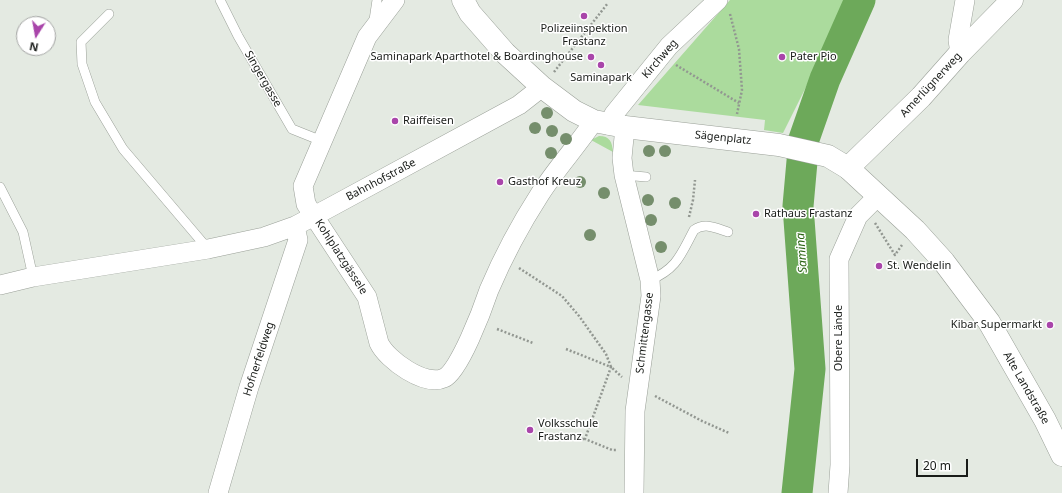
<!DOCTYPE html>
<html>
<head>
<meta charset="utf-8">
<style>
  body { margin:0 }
  #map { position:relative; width:1062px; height:493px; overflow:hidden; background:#e4eae2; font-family:"Noto Sans",sans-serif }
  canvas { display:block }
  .north { position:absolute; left:16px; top:16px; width:40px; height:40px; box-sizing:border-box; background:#fff; border:1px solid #a3a4a3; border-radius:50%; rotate:191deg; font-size:11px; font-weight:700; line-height:16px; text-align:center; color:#191c19 }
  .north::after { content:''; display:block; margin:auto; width:14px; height:18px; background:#a945aa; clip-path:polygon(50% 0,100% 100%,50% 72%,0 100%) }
  .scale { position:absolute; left:916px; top:459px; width:52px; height:18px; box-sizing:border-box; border:2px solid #191c19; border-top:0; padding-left:5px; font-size:12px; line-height:14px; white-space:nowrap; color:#191c19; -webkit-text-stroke:3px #fff; paint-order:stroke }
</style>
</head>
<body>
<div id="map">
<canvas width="1062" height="493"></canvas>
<div class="north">N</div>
<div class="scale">20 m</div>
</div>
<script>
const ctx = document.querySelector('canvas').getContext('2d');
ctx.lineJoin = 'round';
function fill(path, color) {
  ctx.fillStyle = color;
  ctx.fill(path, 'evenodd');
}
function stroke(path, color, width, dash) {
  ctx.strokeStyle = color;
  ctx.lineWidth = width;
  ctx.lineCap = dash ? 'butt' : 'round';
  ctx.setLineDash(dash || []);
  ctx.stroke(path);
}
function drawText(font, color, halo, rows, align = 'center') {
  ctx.font = font + ' "Noto Sans",sans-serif';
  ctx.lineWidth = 3;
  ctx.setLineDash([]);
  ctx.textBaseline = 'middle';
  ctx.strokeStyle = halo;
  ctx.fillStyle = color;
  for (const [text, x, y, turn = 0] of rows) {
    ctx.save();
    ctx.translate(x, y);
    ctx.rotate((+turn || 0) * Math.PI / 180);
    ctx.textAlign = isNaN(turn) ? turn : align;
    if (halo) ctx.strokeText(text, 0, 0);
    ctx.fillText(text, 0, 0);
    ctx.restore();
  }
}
const green = new Path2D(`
  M730 0H844L819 61 783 133 764 130 765 120 638 105Z
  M599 136C610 136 612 142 613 152L591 140Z`);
const river = new Path2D(`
  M797 493 810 369 798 206 804 139 825 79 860 0`);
const path = new Path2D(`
  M730 14 739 49 742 90 737 114
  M676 65 739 103
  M554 72 608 3
  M689 217 693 200 695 180
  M875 223 895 255 902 245
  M519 268 562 296 579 316 606 354 611 367 622 377
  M497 329 533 343
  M566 349 611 367 585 439 612 450H617
  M655 396 702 421 729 433
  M570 439H585`);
const service = new Path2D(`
  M220 0 238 36 292 129 322 141
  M109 14 81 42 82 64 95 102 123 149 208 249
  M374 20 377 0
  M624 175 646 177
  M0 187 23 232 33 277
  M650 280C677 269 681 254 694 230 705 222 716 228 728 232`);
const minor = new Path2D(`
  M395 0 367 37 303 186 306 204 367 297 379 343C387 360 425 387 444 378 459 372 483 308 489 290 503 257 520 225 540 194 556 169 577 146 594 121
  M960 53 958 40 965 0
  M609 125 614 114 669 46 718 0
  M625 127 622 158 624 175 650 280 651 296 635 411 634 493
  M0 285 33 277 208 249 264 237 295 226 329 208 519 105 542 87
  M218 493 249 387 298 240 295 226
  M838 493 840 465 839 259 858 216 878 196`);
const tertiary = new Path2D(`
  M848 168 921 97 960 53 1012 0`);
const secondary = new Path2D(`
  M463 0 470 13 505 53 542 87 574 111 594 121 625 127 779 145 828 156 848 168 915 230 944 262 989 322 1045 420 1062 455`);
const trees = [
  [547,113],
  [535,128],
  [552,131],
  [566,139],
  [649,151],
  [665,151],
  [551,153],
  [580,182],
  [604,193],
  [648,200],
  [675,203],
  [651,220],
  [590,235],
  [661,247]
];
const markers = [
  [584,16,4,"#a945aa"],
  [591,57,4,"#a945aa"],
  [782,57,4,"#a945aa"],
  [601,65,4,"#a945aa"],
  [395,121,4,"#a945aa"],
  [500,182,4,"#a945aa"],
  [756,214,4,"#a945aa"],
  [879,266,4,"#a945aa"],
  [1050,325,4,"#a945aa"],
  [530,430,4,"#a945aa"]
];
const poiNames = [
  ["Polizeiinspektion",584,29,"center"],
  ["Frastanz",584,42,"center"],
  ["Saminapark Aparthotel & Boardinghouse",583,57,"right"],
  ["Pater Pio",790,57],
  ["Saminapark",601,78,"center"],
  ["Raiffeisen",403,121],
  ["Gasthof Kreuz",508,182],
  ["Rathaus Frastanz",764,214],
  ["St. Wendelin",887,266],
  ["Kibar Supermarkt",1042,325,"right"],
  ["Volksschule",538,424],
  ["Frastanz",538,437]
];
const streetNames = [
  ["Kirchweg",660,59,-49],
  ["Singergasse",263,79,60],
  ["Amerlügnerweg",931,85,-47],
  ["Sägenplatz",723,138,6],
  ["Bahnhofstraße",381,180,-28],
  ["Kohlplatzgässele",341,257,57],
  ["Schmittengasse",645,333,-83],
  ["Obere Lände",839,338,-90],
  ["Hofnerfeldweg",259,359,-72],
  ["Alte Landstraße",1026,388,60]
];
const waterNames = [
  ["Samina",802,253,-94]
];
fill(green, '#abdb9d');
stroke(river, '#6da95a', 31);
stroke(service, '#9aa098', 10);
stroke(minor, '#9aa098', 20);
stroke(tertiary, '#9aa098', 23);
stroke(secondary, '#9aa098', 23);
stroke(path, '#929791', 2.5, [2, 2]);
stroke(service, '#fff', 9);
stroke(minor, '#fff', 19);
stroke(tertiary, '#fff', 22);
stroke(secondary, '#fff', 22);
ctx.fillStyle = '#758e6c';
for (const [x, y] of trees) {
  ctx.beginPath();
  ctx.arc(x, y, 6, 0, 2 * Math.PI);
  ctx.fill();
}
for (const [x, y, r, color] of markers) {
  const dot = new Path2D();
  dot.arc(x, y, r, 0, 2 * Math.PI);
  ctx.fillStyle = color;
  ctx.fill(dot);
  stroke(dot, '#fff', 1.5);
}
drawText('11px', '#191c19', '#fff', poiNames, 'left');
drawText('11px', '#191c19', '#fff', streetNames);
drawText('italic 12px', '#2c6516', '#fff', waterNames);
</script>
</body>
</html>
